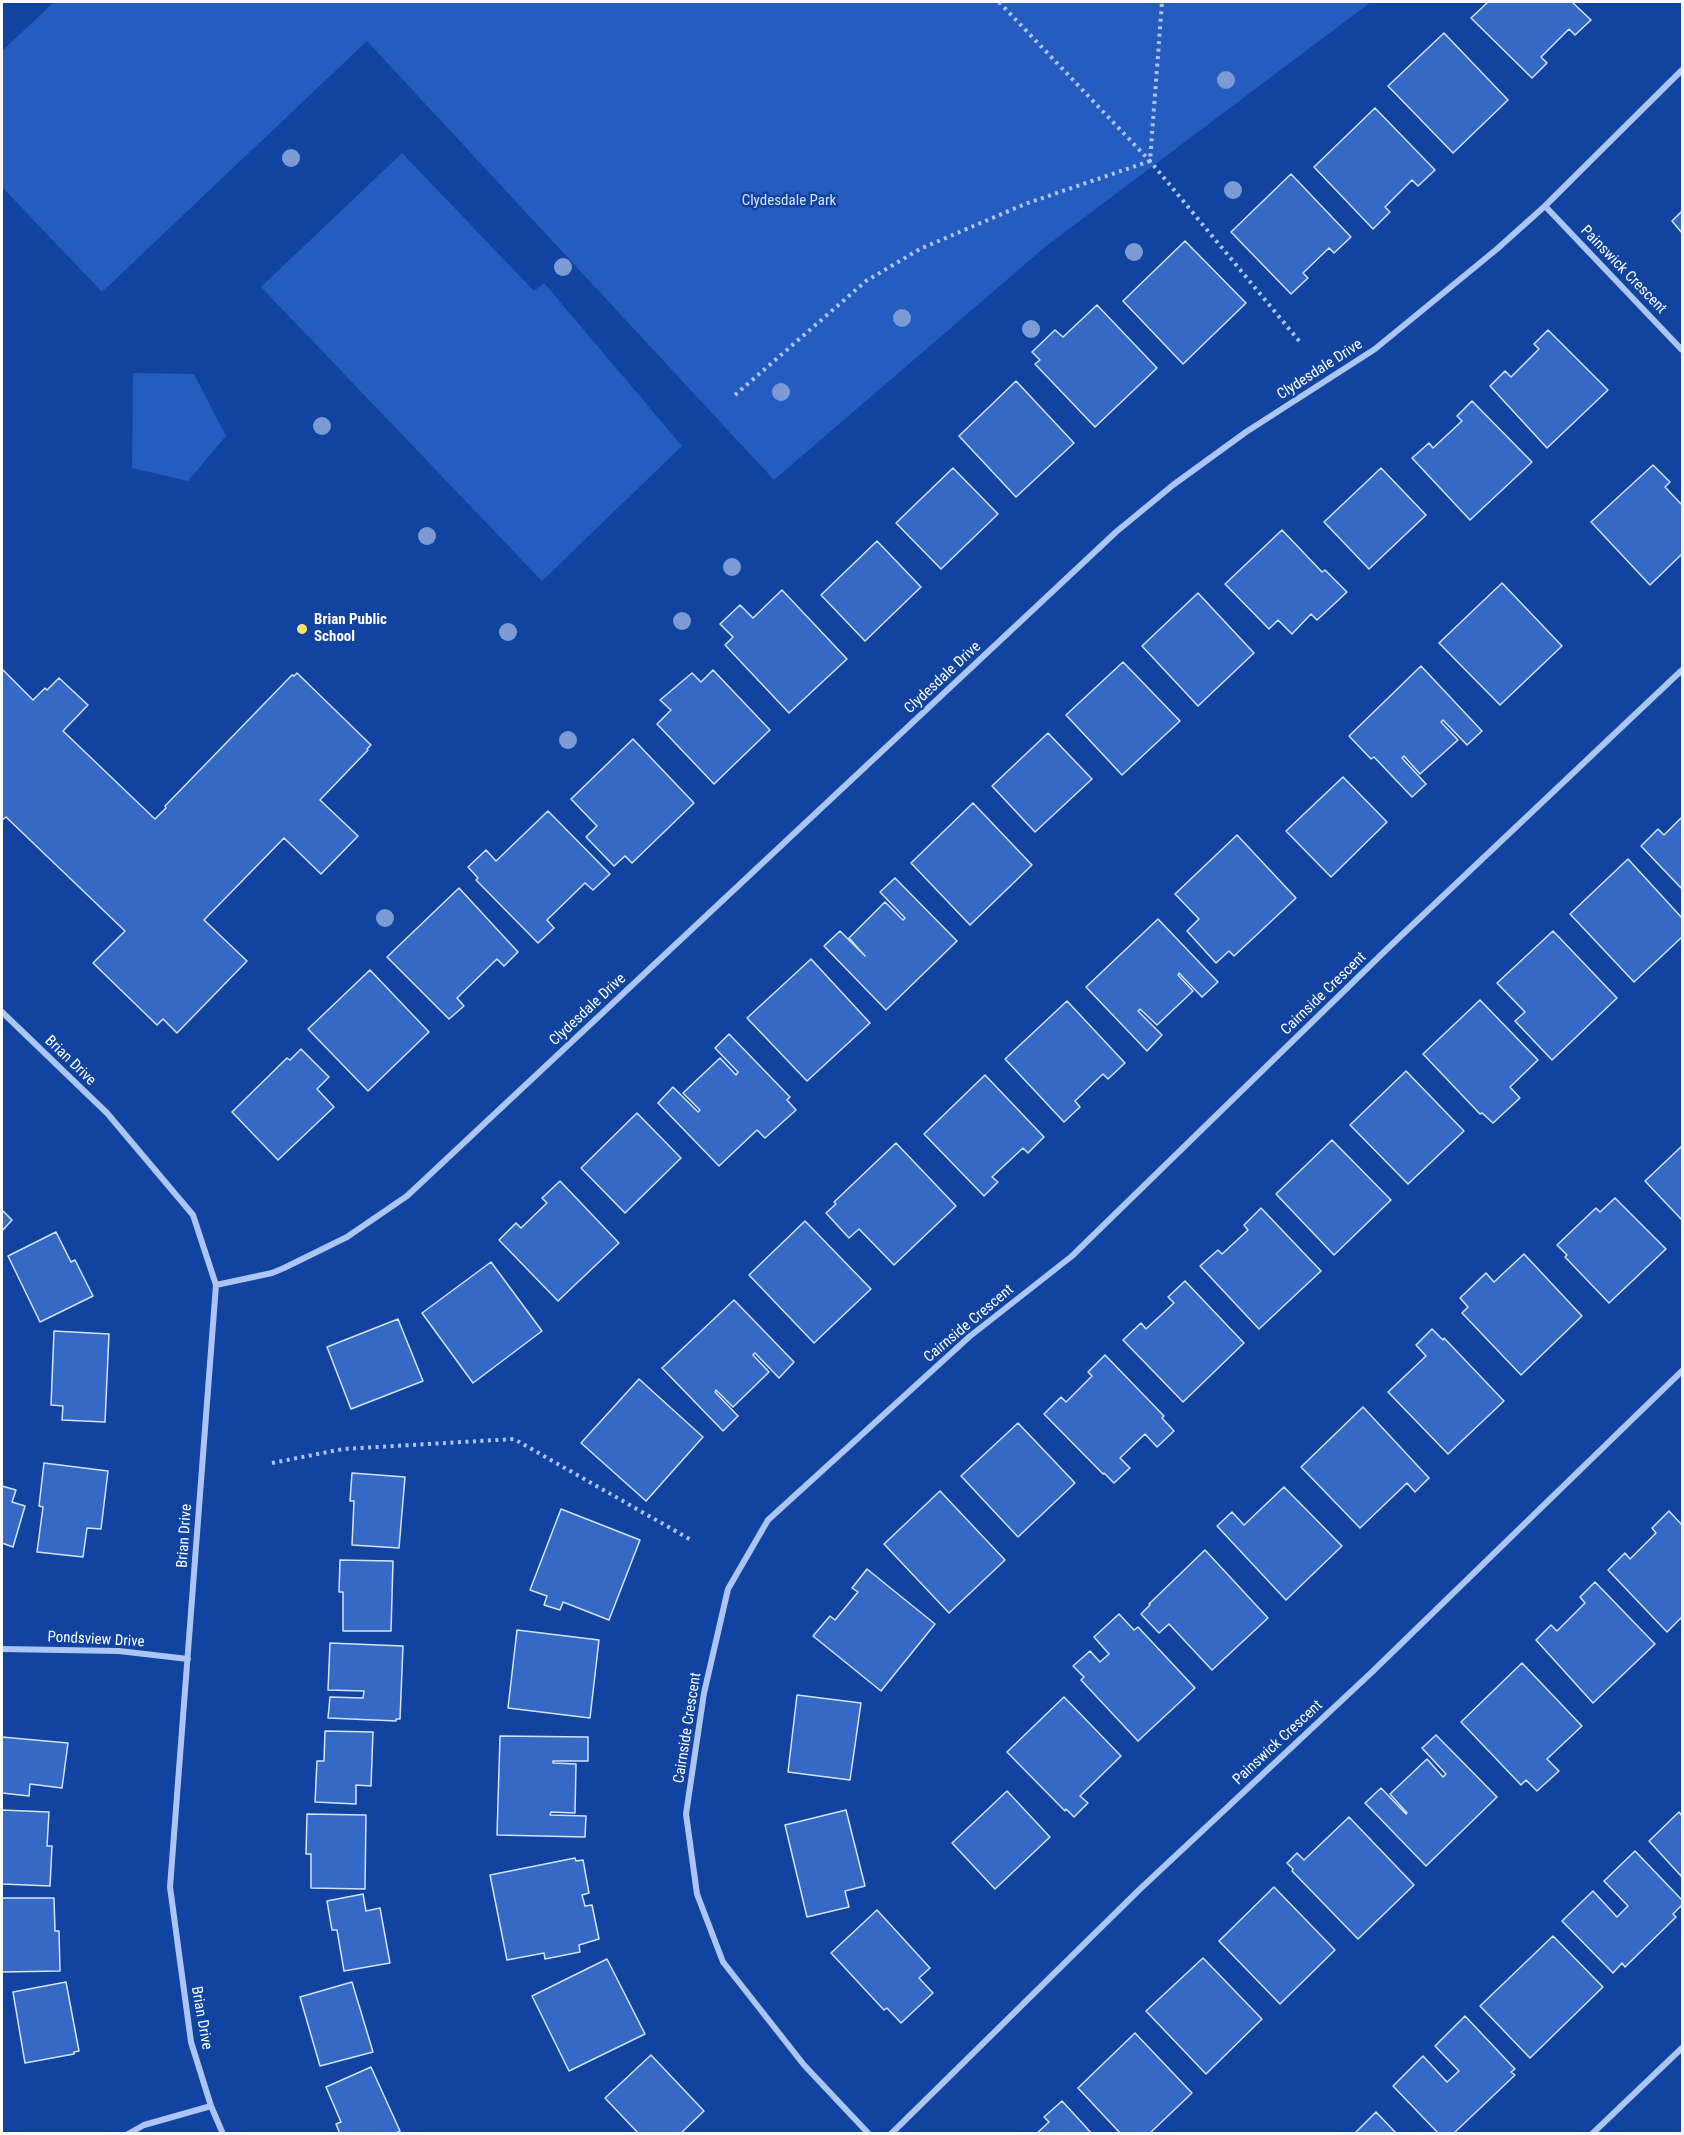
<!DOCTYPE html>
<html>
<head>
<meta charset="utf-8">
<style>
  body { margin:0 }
  #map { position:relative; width:1684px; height:2135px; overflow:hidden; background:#1143a1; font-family:"Roboto Condensed",sans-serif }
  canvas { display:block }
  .frame { position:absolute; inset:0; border:3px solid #fff; pointer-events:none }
</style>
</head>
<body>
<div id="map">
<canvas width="1684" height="2135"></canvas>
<div class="frame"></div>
</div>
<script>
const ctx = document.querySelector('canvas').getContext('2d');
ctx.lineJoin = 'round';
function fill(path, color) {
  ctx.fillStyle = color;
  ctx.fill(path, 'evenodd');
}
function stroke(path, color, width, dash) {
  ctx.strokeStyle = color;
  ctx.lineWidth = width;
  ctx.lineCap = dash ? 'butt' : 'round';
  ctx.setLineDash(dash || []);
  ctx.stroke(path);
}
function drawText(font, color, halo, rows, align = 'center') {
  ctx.font = font + ' "Roboto Condensed",sans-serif';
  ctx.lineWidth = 5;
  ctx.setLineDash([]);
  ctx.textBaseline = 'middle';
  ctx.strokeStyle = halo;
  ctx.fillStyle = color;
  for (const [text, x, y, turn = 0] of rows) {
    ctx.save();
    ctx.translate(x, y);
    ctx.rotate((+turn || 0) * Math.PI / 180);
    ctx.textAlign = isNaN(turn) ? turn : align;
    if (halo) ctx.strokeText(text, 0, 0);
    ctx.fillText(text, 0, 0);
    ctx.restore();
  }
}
const green = new Path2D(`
  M54 2H1371L1045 247 774 480 367 41 102 292 2 187V51Z
  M402 153 534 291 544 283 682 446 542 581 261 287Z
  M133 373 194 374 226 436 188 481 132 468Z`);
const building = new Path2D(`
  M1488 2H1572L1591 20 1575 35 1569 29 1541 57 1547 63 1532 78 1471 18Z
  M1444 33 1508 100 1453 153 1388 86Z
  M1375 108 1435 170 1418 186 1412 180 1385 207 1390 212 1373 229 1314 167Z
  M1291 174 1351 237 1334 253 1329 248 1303 273 1308 278 1291 294 1231 232Z
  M1682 211V233L1672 221Z
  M1185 241 1246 303 1183 364 1123 301Z
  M1097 305 1157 368 1095 427 1035 364 1040 360 1032 352 1055 330 1063 337Z
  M1548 330 1608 390 1547 448 1490 386 1505 371 1511 377 1539 349 1534 344Z
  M1016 381 1074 443 1016 497 959 436Z
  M1472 401 1532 462 1470 520 1412 458 1429 443 1433 448 1462 421 1457 416Z
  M1653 465 1670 482 1665 487 1682 505V554L1650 585 1591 522Z
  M953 468 998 514 941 569 896 523Z
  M1381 468 1426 515 1369 569 1324 522Z
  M1282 530 1322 572 1325 570 1347 592 1317 620 1311 614 1292 634 1278 620 1269 629 1225 584Z
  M877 541 921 587 865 641 821 595Z
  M1502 583 1562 646 1500 705 1439 643Z
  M782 590 847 659 789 713 725 645 733 637 720 624 740 605 753 618Z
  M1198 593 1254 653 1198 706 1142 646Z
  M1123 662 1180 721 1122 775 1066 715Z
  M1421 666 1482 731 1467 745 1443 720 1441 722 1458 740 1420 774 1404 756 1402 758 1426 784 1412 797 1374 757 1371 759 1349 736Z
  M2 669 33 700 45 688 47 690 59 678 88 705 63 731 155 819 166 808 165 806 292 675 294 676 297 673 371 745 367 749 368 750 320 800 358 836 321 874 284 838 204 920 247 961 177 1033 163 1019 157 1025 93 963 125 931 6 817 2 820Z
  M713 670 770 730 714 784 657 724 671 710 660 700 692 673 701 682Z
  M1048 733 1092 779 1035 832 992 786Z
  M633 739 694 803 632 863 625 856 614 866 586 837 597 826 571 799Z
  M1343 777 1387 822 1331 877 1286 831Z
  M973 803 1032 865 970 925 911 863Z
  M548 811 610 874 593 890 585 883 547 920 554 928 538 943 476 880 478 878 468 867 486 850 496 861Z
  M1682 817V889L1641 846 1658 829 1664 835Z
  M1237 835 1296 898 1234 956 1229 951 1216 963 1187 931 1199 919 1175 894Z
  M1628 859 1682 918V937L1634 982 1570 914Z
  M895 878 957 941 886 1010 824 946 840 931 865 956 849 938 885 902 903 920 905 918 880 892Z
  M459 888 518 952 504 966 497 959 457 998 464 1006 449 1019 387 957Z
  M1158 919 1218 982 1202 997 1179 973 1178 975 1193 991 1157 1025 1140 1009 1138 1011 1162 1035 1147 1051 1086 987Z
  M1553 931 1617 998 1552 1060 1515 1021 1525 1012 1497 983Z
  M811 959 870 1023 807 1081 747 1018Z
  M370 970 429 1032 368 1091 308 1029Z
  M1480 1000 1538 1060 1510 1087 1520 1098 1493 1123 1482 1113 1480 1114 1423 1054Z
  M1067 1001 1125 1063 1108 1079 1103 1074 1075 1101 1080 1107 1064 1122 1005 1059Z
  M729 1034 790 1097 787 1100 796 1110 765 1138 757 1130 719 1166 658 1103 673 1087 698 1112 700 1110 683 1093 720 1058 736 1075 738 1072 715 1048Z
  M301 1049 329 1077 317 1089 334 1107 278 1160 232 1112 287 1058 290 1060Z
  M1406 1071 1464 1131 1408 1184 1350 1125Z
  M985 1075 1044 1137 1028 1153 1023 1148 992 1177 998 1182 984 1196 924 1134Z
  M637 1113 681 1158 625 1213 581 1168Z
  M1332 1140 1391 1200 1334 1255 1276 1194Z
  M896 1143 956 1206 894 1265 859 1229 849 1238 826 1213 836 1204 834 1202Z
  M1682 1146V1220L1645 1181Z
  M560 1181 619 1243 558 1301 499 1240 516 1223 521 1228 547 1203 542 1198Z
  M1615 1198 1666 1249 1609 1303 1565 1257 1567 1255 1557 1245 1596 1208 1600 1212Z
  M1261 1208 1321 1271 1259 1329 1200 1266 1218 1250 1222 1254 1248 1230 1244 1225Z
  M2 1210 12 1220 2 1231Z
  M805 1221 871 1289 814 1343 749 1275Z
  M56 1232 71 1262 75 1260 93 1296 40 1322 8 1256Z
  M1524 1254 1582 1316 1521 1375 1462 1313 1468 1307 1460 1298 1486 1273 1494 1282Z
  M491 1262 542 1331 473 1383 422 1313Z
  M1185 1281 1244 1343 1183 1402 1123 1340 1141 1323 1146 1329 1174 1303 1168 1297Z
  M734 1300 794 1362 779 1378 755 1353 753 1355 769 1372 733 1407 716 1390 715 1392 738 1416 723 1431 662 1368Z
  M398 1319 423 1381 351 1409 327 1347Z
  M1432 1329 1443 1340 1444 1338 1504 1401 1448 1454 1388 1392 1426 1356 1416 1345Z
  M54 1331 109 1334 105 1422 62 1420 63 1406 51 1405Z
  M1105 1355 1164 1416 1162 1418 1174 1431 1157 1447 1145 1434 1120 1458 1130 1468 1114 1483 1104 1473 1103 1474 1044 1414 1061 1397 1066 1402 1092 1376 1088 1372Z
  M639 1379 703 1437 646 1501 581 1443Z
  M1363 1407 1429 1478 1415 1492 1407 1483 1360 1528 1301 1467Z
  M1018 1423 1075 1483 1018 1537 961 1476Z
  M44 1463 108 1471 101 1529 87 1528 83 1557 37 1552 43 1507 39 1506Z
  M352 1473 405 1477 399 1548 352 1545 354 1501H350Z
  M2 1486 16 1490 12 1502 25 1506 13 1547 2 1543Z
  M1284 1487 1342 1546 1286 1600 1217 1526 1232 1512 1244 1525Z
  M940 1491 1005 1560 949 1613 884 1544Z
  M561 1509 640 1540 609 1620 563 1602 560 1610 544 1605 547 1596 530 1590Z
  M1669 1511 1682 1525V1617L1667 1632 1608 1570 1625 1553 1630 1559 1656 1533 1652 1528Z
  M1205 1550 1268 1618 1212 1670 1169 1624 1159 1633 1141 1614 1150 1605 1149 1604Z
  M340 1560 393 1561 391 1631H343V1592H339Z
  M867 1569 935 1624 881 1691 813 1636 830 1616 835 1620 858 1592 852 1588Z
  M1595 1582 1655 1644 1593 1703 1536 1640 1551 1625 1557 1631 1585 1603 1580 1597Z
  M1119 1614 1134 1630 1138 1627 1195 1688 1138 1741 1081 1680 1084 1677 1073 1666 1090 1651 1100 1662 1109 1654 1094 1637Z
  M517 1630 599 1640 590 1718 508 1708Z
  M330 1643 403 1646 400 1719H396V1721L328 1718 330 1697 363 1698 364 1691 328 1690Z
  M1522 1663 1582 1726 1547 1759 1559 1771 1537 1791 1526 1780 1521 1785 1461 1722Z
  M797 1695 861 1703 850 1780 788 1772Z
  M1064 1697 1121 1756 1080 1796 1088 1803 1074 1817 1066 1809 1065 1811 1007 1752Z
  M325 1731 373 1732 371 1786 356 1785V1804L315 1802 317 1761H324Z
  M1436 1735 1497 1797 1426 1866 1365 1803 1381 1788 1406 1814 1407 1813 1390 1794 1427 1759 1443 1777 1446 1774 1422 1748Z
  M500 1736 588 1737V1761H553V1763L576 1764 575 1813 551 1812 550 1815 586 1816 585 1837 497 1835Z
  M2 1737 68 1743 62 1788 30 1784 29 1796 2 1793Z
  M1007 1791 1050 1837 995 1889 952 1843Z
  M2 1810 49 1812 47 1846H52L50 1886 2 1884Z
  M846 1810 865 1886 845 1891 849 1907 807 1917 785 1825Z
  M1679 1812 1682 1816V1877L1649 1841Z
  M307 1814 366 1815 365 1889 311 1888V1854H306Z
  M1349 1817 1414 1885 1358 1939 1292 1871 1293 1869 1287 1863 1297 1853 1304 1860Z
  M1635 1851 1682 1900V1905L1673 1914 1676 1917 1625 1967 1622 1963 1613 1973 1562 1921 1593 1891 1617 1917 1628 1906 1604 1881Z
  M575 1858 576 1861 583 1860 589 1893 582 1895 585 1906 592 1905 599 1939 579 1945 580 1952 545 1959 544 1953 507 1960 490 1875Z
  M1274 1887 1335 1950 1280 2004 1219 1941Z
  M363 1894 366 1911 380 1908 390 1963 344 1971 337 1930H332L327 1901Z
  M2 1898H54L55 1931H59L60 1971 2 1972Z
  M877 1910 930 1968 919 1978 933 1993 901 2023 887 2008 884 2010 831 1953Z
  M1553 1936 1603 1987 1530 2058 1480 2006Z
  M1203 1958 1262 2019 1206 2074 1146 2011Z
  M607 1959 645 2034 569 2071 532 1996Z
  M66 1982 79 2051 74 2052V2054L25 2063 13 1992Z
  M352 1982 373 2052 320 2066 300 1997Z
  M1465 2016 1515 2069 1511 2072 1515 2075 1453 2134H1439L1393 2086 1423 2056 1447 2082 1459 2071 1435 2046Z
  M1135 2033 1192 2093 1149 2134H1121L1078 2088Z
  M651 2055 704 2111 680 2134H639L605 2098Z
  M371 2067 400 2131 395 2134H340L336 2124 341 2122 326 2087Z
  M1062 2101 1085 2126 1092 2134H1036L1049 2122 1044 2117Z
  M1376 2112 1397 2134H1354Z`);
const path = new Path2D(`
  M999 2 1150 161 1300 342
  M735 395 866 281 920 249 1025 204 1150 161 1162 2
  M272 1463 343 1449 514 1439 693 1541`);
const street = new Path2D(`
  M1545 206 1682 350
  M2 1012 107 1113 193 1215 216 1285 170 1887 191 2042 211 2106 223 2134
  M216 1285 272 1273 284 1268 347 1237 407 1196 1116 532 1173 485 1246 432 1375 349 1497 249 1545 206 1682 70
  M2 1649 119 1651 188 1659
  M128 2134 144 2125 211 2106
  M869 2134 804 2065 723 1962 697 1894 686 1814 704 1693 728 1589 768 1520 969 1337 1072 1256 1386 950 1682 670
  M891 2134 1139 1890 1372 1672 1682 1371
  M1592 2134 1682 2048`);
const trees = [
  [1226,80],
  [291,158],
  [1233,190],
  [1134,252],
  [563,267],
  [902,318],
  [1031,329],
  [781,392],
  [322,426],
  [427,536],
  [732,567],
  [682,621],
  [508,632],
  [568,740],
  [385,918]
];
const markers = [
  [302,629,6,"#ffe36f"]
];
const parkNames = [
  ["Clydesdale Park",789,201]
];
const streetNames = [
  ["Painswick Crescent",1623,270,46],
  ["Clydesdale Drive",1320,370,-33],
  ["Clydesdale Drive",943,678,-43],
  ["Cairnside Crescent",1324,994,-44],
  ["Clydesdale Drive",588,1010,-43],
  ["Brian Drive",70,1061,44],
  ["Cairnside Crescent",969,1324,-40],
  ["Brian Drive",185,1536,-86],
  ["Pondsview Drive",96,1640,3],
  ["Cairnside Crescent",688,1728,-81],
  ["Painswick Crescent",1278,1743,-43],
  ["Brian Drive",201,2018,80]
];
const poiNames = [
  ["Brian Public",314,620],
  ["School",314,637]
];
fill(green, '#245cc0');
fill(building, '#3569c6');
stroke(building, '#d4e3fe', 1.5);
stroke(path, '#abc5f5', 4, [3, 4.5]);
stroke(street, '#abc5f5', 6);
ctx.fillStyle = '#7c9bd4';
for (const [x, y] of trees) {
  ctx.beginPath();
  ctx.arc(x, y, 9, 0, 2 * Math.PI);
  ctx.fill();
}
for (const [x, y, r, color] of markers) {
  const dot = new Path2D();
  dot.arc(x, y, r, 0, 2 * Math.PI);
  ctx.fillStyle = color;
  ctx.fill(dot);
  stroke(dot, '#1143a1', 2);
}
drawText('15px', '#d4e3fe', '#1143a1', parkNames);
drawText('15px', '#fff', '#1143a1', streetNames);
drawText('bold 15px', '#fff', '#1143a1', poiNames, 'left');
</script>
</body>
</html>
